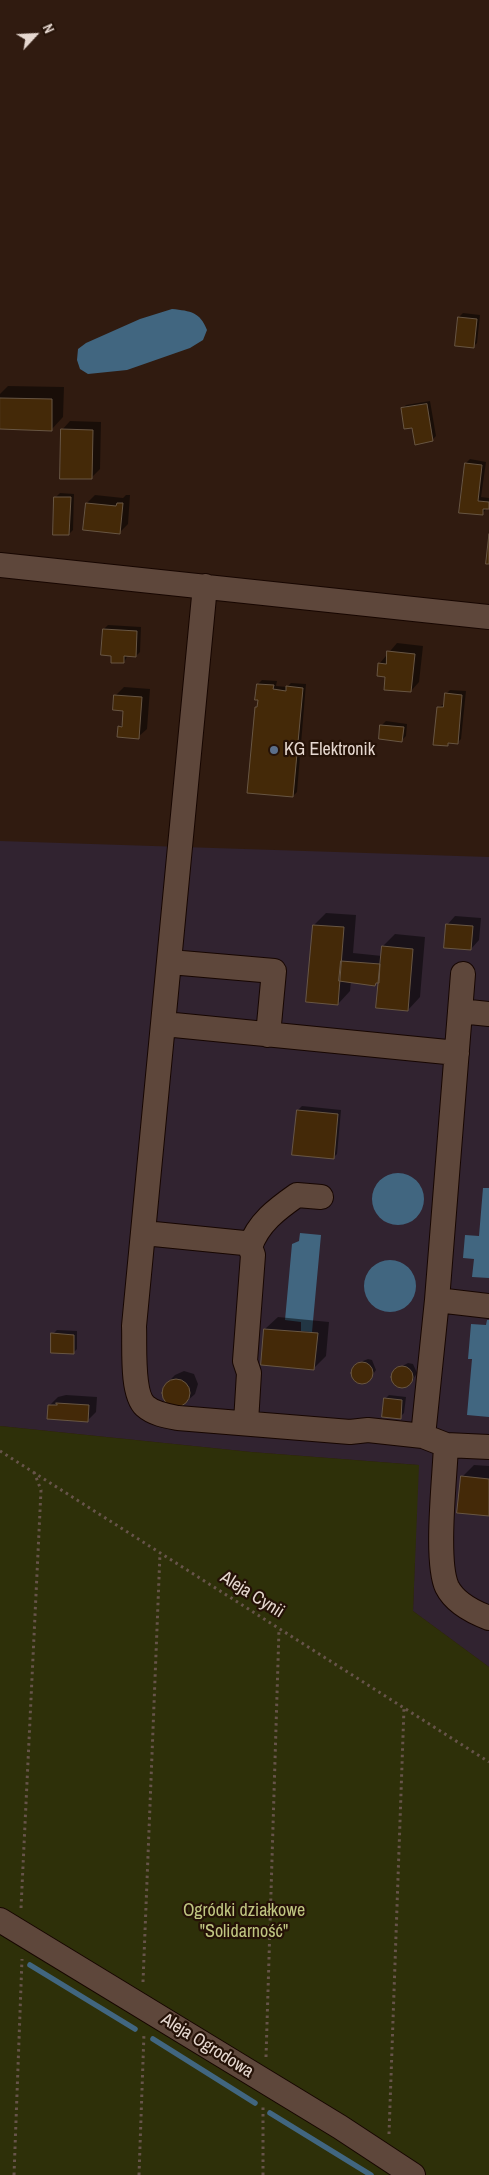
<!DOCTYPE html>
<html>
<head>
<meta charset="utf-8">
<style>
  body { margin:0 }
  #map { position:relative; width:489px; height:2175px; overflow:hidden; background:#301b10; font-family:"Archivo Narrow",sans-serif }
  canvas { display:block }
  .north { position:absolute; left:10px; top:10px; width:50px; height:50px; -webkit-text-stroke:4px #251207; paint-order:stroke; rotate:65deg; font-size:14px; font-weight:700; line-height:20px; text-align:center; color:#e6d8d0 }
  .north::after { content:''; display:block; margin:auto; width:18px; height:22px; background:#e6d8d0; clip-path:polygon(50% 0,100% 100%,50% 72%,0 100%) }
</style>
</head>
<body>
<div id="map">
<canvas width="489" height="2175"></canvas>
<div class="north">N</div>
</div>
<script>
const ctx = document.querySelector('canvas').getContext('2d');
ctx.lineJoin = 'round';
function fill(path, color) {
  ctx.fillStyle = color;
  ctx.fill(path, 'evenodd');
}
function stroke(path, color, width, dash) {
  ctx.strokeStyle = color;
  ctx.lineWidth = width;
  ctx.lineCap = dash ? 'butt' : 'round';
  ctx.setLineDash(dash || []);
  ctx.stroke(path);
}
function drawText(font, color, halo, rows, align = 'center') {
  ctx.font = font + ' "Archivo Narrow",sans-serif';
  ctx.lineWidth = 4.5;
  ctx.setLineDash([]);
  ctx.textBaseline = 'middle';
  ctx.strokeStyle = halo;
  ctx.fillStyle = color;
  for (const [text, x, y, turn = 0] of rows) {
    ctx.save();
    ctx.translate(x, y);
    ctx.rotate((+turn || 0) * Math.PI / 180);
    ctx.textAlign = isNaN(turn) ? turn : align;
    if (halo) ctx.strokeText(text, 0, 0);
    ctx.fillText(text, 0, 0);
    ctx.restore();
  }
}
const industrial = new Path2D(`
  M0 841 489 857V1667L413 1611 418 1465 251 1452 0 1426Z`);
const green = new Path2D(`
  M0 1426 251 1452 419 1465 413 1611 489 1667V2175H0Z`);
const water = new Path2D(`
  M172 309C191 311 200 312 207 330L203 340 190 348 127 370 88 374 80 369 77 360 78 349 86 343 140 319Z
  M372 1199a26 26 0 1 1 52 0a26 26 0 1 1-52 0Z
  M483 1188H489V1278L472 1277 474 1259 463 1258 465 1235 479 1236Z
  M300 1233 321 1235 312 1332 301 1331V1322L285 1320 292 1244 299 1241Z
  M364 1286a26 26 0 1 1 52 0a26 26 0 1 1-52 0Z
  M487 1320H489V1417L467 1415 472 1359H468L471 1324 486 1325Z`);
const shadow = new Path2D(`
  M463 313 480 315 477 343 473 347 459 317Z
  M8 386 64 387 63 417 51 430 0 428V394Z
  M430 401 436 436 432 440 413 426 402 409 406 405Z
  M70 421 101 422 100 469 91 478 62 430Z
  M470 459 486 462 481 497 489 498V508H487L482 514 460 511 466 463Z
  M60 493 74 494 73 530 69 534 56 497Z
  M95 495 123 498 126 495H130L128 524 119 533 87 503Z
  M108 625 141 627 140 652 136 656 128 655 124 662 113 654H102L104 629Z
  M397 643 423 646 419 682 411 691 386 676 380 663Z
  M262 680 277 681 276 686 287 687 291 683 306 684 297 792 293 796 256 707 259 704 258 684Z
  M124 687 150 689 147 729 138 737 119 727 124 723V709L115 696Z
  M450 690 466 691 461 739 457 743 434 744 438 707 445 704 446 694Z
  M386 721 407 724 406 736 402 740 382 725Z
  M326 913 356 915 353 953 382 956 383 946 395 934 425 937 420 997 408 1010 378 982 375 985 351 981 350 991 338 1004 314 925Z
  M455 916 481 918 479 940 471 949 447 925Z
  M302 1106 341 1110 337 1154 333 1158 298 1110Z
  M278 1317 329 1322 326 1356 314 1368 265 1329Z
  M57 1330 77 1331V1349L73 1353 53 1334Z
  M368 1359 372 1360 376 1370 370 1379 361 1383 353 1378 352 1372 358 1363Z
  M408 1363 413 1364 417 1373 411 1383 401 1387 393 1381 394 1371Z
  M184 1371 194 1374 198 1384 195 1394 186 1402 176 1407 167 1403 162 1394 166 1384 175 1375Z
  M66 1395 97 1397 96 1412 87 1421 50 1405 58 1397Z
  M389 1395 406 1397 404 1413 400 1417 385 1399Z
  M474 1465 489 1466V1515L462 1477Z`);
const stream = new Path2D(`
  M30 1965 135 2029
  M153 2039 255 2103
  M270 2113 371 2175`);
const building = new Path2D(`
  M458 317 477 319 474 348 455 346Z
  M0 398 52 399V431L0 429Z
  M427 404 433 441 415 445 412 428 404 429 401 408Z
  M61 429 93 430 92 479H60Z
  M465 463 482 465 478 501 489 502V509H483V515L459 513Z
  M54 497H71L69 535H53Z
  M86 503 116 506 117 503H123L120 534 83 530Z
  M489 534V564H486Z
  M103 629 137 631 136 657 124 656V663H111V656L101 655Z
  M387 651 415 654 411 692 384 690 385 677 377 676 378 663 386 664Z
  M257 684 274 685 273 689 286 691V686L303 688 293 797 247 793 255 707H257L258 700H255Z
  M445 693 462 695 458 744 448 743V746L433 745 437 707H443Z
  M114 695 142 697 139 739 117 737 118 726 122 727 123 711 113 710Z
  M380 725 404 727 402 742 379 739Z
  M446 924 473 926 471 950 444 948Z
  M313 925 344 927 338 1005 306 1002Z
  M382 946 413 949 408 1011 376 1008Z
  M341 961 380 964 379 983H376L375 986 339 981Z
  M297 1110 338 1114 334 1159 292 1155Z
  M264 1329 318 1333 314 1370 261 1365Z
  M51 1333 74 1335V1354L51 1353Z
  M351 1373a11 11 0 1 1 22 0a11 11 0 1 1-22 0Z
  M391 1377a11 11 0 1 1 22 0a11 11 0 1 1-22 0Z
  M162 1393a14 14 0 1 1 28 0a14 14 0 1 1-28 0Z
  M384 1398 402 1400 401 1419 382 1417Z
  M56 1403 89 1405 88 1422 47 1419 48 1405H57Z
  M461 1476 489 1479V1516L457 1513Z`);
const path = new Path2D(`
  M0 1451 489 1762
  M21 1908 41 1490 34 1472
  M143 1982 160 1553
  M266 2057 279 1629
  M389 2134 404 1708
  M14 2175 22 1959
  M139 2175 144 2033
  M263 2175V2106`);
const minor = new Path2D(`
  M0 565 489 617
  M205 586 134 1326C135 1344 131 1393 145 1406 154 1414 167 1416 178 1418L350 1432 368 1430 423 1436 446 1445 489 1447
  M170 962 274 971 268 1035
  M460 1011 489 1014
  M164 1024 457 1053
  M144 1233 244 1243 250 1247 253 1255 245 1361 249 1373 246 1422
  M250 1247C258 1223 277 1209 297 1195L321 1197
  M437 1300 489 1306
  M423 1436 437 1300 463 974
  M446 1445C445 1476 435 1561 447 1587 455 1603 473 1612 489 1618
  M0 1920 340 2127 413 2175`);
const markers = [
  [274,750,5,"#5c6f8a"]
];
const poiNames = [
  ["KG Elektronik",284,750]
];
const streetNames = [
  ["Aleja Cynii",252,1595,32],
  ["Aleja Ogrodowa",207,2046,32]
];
const parkNames = [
  ["Ogródki działkowe",244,1911],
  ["\"Solidarność\"",244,1932]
];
fill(industrial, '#312330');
fill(green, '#2e3009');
fill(water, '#416680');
fill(shadow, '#0007');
stroke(stream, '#416680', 5.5);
fill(building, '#442908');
stroke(building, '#685643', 1);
stroke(minor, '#170600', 26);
stroke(path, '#67544a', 3, [2.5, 4]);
stroke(minor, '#5e473b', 24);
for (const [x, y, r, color] of markers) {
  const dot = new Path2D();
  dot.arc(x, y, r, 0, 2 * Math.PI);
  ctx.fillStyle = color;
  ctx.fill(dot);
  stroke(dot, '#251207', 2);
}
drawText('18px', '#e6d8d0', '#251207', poiNames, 'left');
drawText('18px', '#e6d8d0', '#251207', streetNames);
drawText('18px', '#c0c682', '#251207', parkNames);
</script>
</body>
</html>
